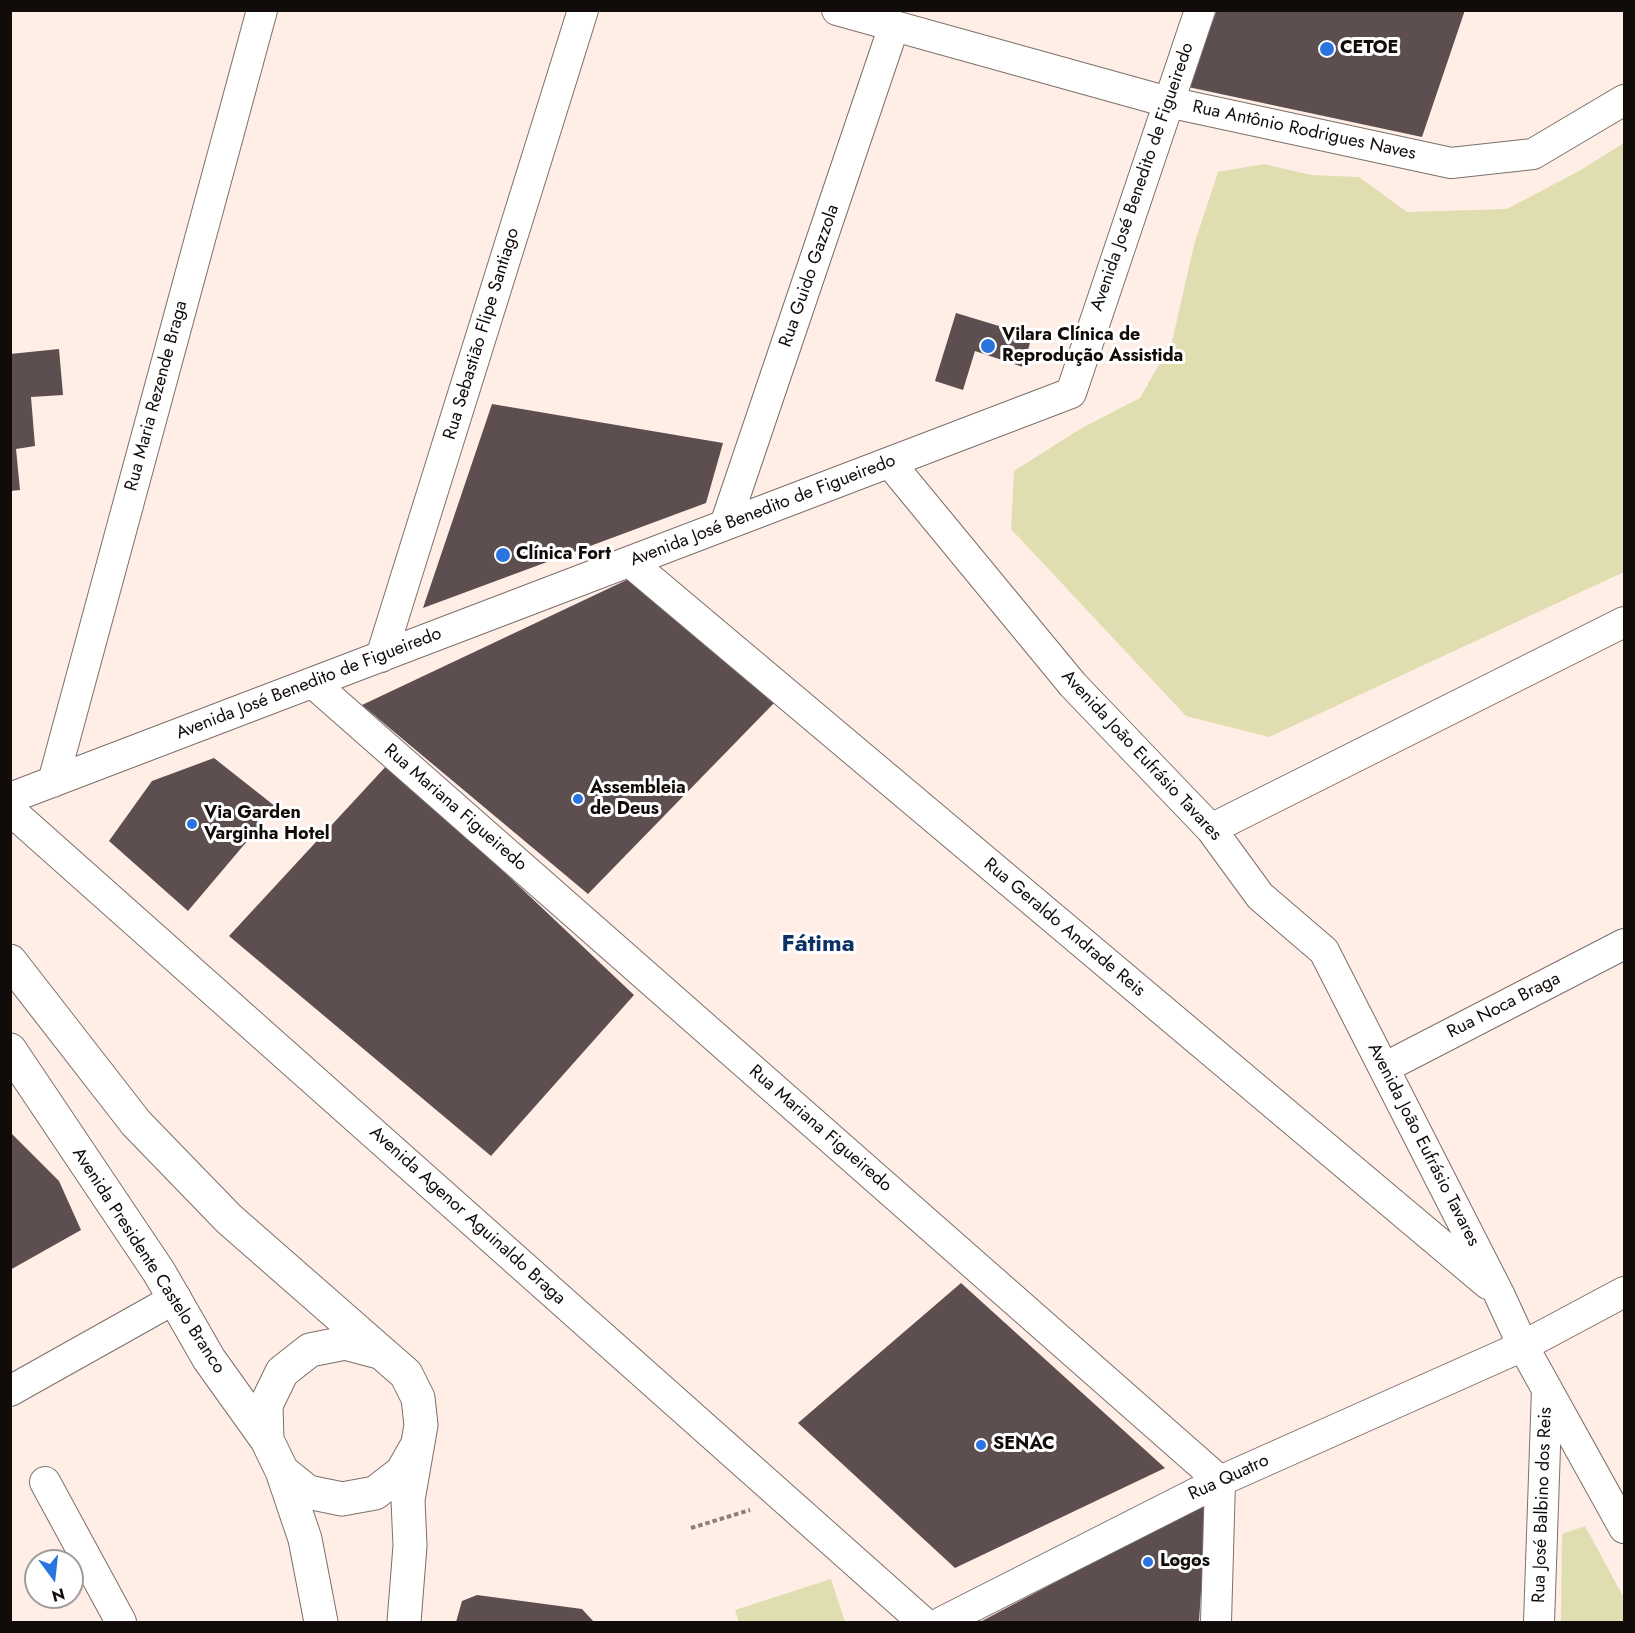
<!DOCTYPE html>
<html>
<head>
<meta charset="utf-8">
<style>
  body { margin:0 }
  #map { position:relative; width:1635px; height:1633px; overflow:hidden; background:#feeee6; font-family:Jost,sans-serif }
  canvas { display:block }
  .frame { position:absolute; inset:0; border:12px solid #110c09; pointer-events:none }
  .north { position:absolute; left:24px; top:1549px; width:60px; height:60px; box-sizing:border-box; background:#fff; border:2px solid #a09e9d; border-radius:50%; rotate:165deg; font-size:16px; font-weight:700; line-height:24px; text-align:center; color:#110c09 }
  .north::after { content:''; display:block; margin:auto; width:21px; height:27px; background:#2974df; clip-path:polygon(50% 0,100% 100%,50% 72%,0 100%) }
</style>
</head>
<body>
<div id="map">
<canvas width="1635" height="1633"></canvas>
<div class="frame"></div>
<div class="north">N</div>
</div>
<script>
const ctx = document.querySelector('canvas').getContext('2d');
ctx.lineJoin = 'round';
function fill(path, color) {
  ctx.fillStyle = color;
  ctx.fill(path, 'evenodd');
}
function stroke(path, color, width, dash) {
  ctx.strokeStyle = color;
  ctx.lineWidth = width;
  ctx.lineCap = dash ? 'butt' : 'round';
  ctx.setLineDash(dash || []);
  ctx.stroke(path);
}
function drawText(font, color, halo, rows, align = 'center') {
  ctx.font = font + ' Jost,sans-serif';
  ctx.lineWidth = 6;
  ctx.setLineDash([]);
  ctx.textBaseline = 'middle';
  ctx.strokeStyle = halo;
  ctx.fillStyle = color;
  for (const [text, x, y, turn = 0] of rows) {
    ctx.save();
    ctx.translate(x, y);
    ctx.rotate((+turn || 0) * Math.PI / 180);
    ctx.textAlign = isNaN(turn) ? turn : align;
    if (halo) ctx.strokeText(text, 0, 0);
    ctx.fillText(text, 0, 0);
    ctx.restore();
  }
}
const green = new Path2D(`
  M1624 143V572L1269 737 1186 716 1011 529 1014 471 1080 429 1140 398 1172 342 1194 245 1218 172 1264 164 1311 175 1359 177 1407 212 1507 209 1579 171Z
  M1585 1526 1624 1598V1622H1561L1562 1534Z
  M831 1579 845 1622H739L735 1610Z`);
const building = new Path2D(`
  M1217 10H1465L1422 137 1188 87Z
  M956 313 1032 336 1023 367 975 351 963 390 935 381Z
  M59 349 63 395 31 397 35 446 16 449 20 490 10 491V354Z
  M492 404 723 443 706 503 423 608Z
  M633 577 776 701 588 894 362 705Z
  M214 758 276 807 188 911 109 841 152 781Z
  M389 763 634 995 491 1156 229 936Z
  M10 1132 59 1181 81 1230 10 1270Z
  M961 1283 1165 1468 955 1568 798 1423Z
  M1207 1502 1199 1622H980Z
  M477 1595 582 1609 594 1622H456L462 1601Z`);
const path = new Path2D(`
  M691 1528 750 1510`);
const minor = new Path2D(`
  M837 10 1168 102 1451 163 1533 154 1624 100
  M890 463 1073 685 1211 829 1260 896 1324 951 1499 1294 1523 1346 1624 1528
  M725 525 894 26
  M630 562 1488 1284
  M381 657 583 10
  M313 683 1220 1481 1216 1622
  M53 782 262 10
  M10 798 1071 393 1200 10
  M10 810 923 1622
  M1211 829 1624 622
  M1384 1068 1624 944
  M10 1391 176 1298
  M45 1482 121 1622
  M942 1622 1220 1481 1523 1346 1624 1292
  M1539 1622 1547 1389`);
const major = new Path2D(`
  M10 961 136 1123 229 1219 406 1374 418 1398 421 1425 408 1500 410 1546 404 1622
  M10 1050 159 1272 209 1359 267 1440
  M379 1352 345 1343 310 1350 282 1372 266 1405 267 1440 282 1471 308 1492 342 1499 375 1493 402 1472 415 1449
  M282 1471 305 1539 321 1622`);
const markers = [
  [1327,49,8,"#2974df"],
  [988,346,8,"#2974df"],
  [503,555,8,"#2974df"],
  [578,799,6,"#2974df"],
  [192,824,6,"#2974df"],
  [981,1445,6,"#2974df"],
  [1148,1562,6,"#2974df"]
];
const poiNames = [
  ["CETOE",1340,49],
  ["Vilara Clínica de",1002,336],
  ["Reprodução Assistida",1002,357],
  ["Clínica Fort",516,555],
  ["Assembleia",590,789],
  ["de Deus",590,810],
  ["Via Garden",204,814],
  ["Varginha Hotel",204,835],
  ["SENAC",993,1445],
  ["Logos",1160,1562]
];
const streetNames = [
  ["Rua Antônio Rodrigues Naves",1304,131,12],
  ["Avenida José Benedito de Figueiredo",1143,177,-71],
  ["Rua Guido Gazzola",810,276,-71],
  ["Rua Sebastião Flipe Santiago",482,334,-73],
  ["Rua Maria Rezende Braga",157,396,-75],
  ["Avenida José Benedito de Figueiredo",763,511,-21],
  ["Avenida José Benedito de Figueiredo",309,684,-21],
  ["Avenida João Eufrásio Tavares",1141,756,47],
  ["Rua Mariana Figueiredo",455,808,41],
  ["Rua Geraldo Andrade Reis",1064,928,40],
  ["Rua Noca Braga",1504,1006,-27],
  ["Rua Mariana Figueiredo",820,1129,41],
  ["Avenida João Eufrásio Tavares",1423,1145,63],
  ["Avenida Agenor Aguinaldo Braga",467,1216,42],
  ["Avenida Presidente Castelo Branco",148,1261,57],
  ["Rua Quatro",1229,1478,-25],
  ["Rua José Balbino dos Reis",1543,1505,-88]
];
const districtNames = [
  ["Fátima",818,945]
];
fill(green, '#e0deb0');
fill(building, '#5d4e4f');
stroke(minor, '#7d6f69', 32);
stroke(major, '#7d6f69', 35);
stroke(path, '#8a807a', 4, [4.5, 3]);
stroke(minor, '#fff', 30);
stroke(major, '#fff', 33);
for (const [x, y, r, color] of markers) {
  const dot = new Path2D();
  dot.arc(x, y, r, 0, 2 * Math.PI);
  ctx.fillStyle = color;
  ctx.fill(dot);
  stroke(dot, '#fff', 2);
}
drawText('bold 18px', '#110c09', '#fff', poiNames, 'left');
drawText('18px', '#110c09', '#fff', streetNames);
drawText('bold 24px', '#0d3165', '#fff', districtNames);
</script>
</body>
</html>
